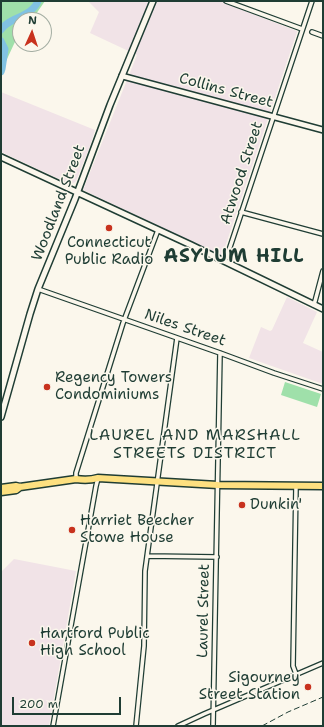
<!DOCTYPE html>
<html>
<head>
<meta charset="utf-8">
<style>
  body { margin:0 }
  #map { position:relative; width:324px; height:727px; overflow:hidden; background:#fbf7ec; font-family:"Shantell Sans",sans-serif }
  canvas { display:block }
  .frame { position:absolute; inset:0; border:2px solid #1f3d34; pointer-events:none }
  .north { position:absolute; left:12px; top:12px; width:40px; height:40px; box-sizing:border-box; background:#fbf7ec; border:1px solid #a3ada2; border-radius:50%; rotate:3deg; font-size:11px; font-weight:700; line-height:16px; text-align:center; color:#1f3d34 }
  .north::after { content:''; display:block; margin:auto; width:14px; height:18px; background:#c8321e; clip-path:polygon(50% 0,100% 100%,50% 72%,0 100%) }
  .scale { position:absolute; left:12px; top:697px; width:109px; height:18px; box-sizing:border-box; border:2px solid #1f3d34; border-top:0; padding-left:5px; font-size:12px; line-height:14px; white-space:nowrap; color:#1f3d34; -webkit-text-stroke:3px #fbf7ec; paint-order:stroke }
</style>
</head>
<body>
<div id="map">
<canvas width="324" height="727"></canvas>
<div class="frame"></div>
<div class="north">N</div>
<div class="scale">200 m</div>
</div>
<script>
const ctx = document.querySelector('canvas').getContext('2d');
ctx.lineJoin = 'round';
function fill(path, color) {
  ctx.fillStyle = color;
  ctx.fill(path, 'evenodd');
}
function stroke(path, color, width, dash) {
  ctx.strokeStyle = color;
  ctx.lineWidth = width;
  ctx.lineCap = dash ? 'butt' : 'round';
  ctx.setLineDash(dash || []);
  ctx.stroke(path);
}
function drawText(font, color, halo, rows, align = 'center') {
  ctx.font = font + ' "Shantell Sans",sans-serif';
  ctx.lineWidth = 3;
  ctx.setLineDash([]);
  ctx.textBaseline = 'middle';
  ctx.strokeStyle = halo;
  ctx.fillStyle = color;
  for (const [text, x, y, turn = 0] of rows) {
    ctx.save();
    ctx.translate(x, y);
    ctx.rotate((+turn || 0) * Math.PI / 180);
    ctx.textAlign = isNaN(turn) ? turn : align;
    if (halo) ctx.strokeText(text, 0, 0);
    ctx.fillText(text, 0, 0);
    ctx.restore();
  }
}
const built = new Path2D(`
  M88 1H225L224 3 297 31V32L222 256 83 190 137 55 90 33 99 12Z
  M1 92 95 130 90 146 76 181 74 183 70 184 1 152Z
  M287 297 317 312 303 343 323 352V384L249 358 261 327 270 331 272 330Z
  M14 559 76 571 49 726H1V572Z`);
const green = new Path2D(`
  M1 1H45L36 14 26 18 25 20H20V31L1 72Z
  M285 382 321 394 317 407 281 395Z`);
const river = new Path2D(`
  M1 30C7 18 32 17 38 1
  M1 41 5 49 2 69 1 72`);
const minor = new Path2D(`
  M226 1 302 29
  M312 32 323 36
  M241 212 323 234
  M225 262 312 1
  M38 289 220 353 274 373 323 389
  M314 305 323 271
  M76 479V473L123 323 158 230
  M147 556 217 557
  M296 674 293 666 296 486
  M53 726 96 486 98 478
  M136 726 144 646 145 571 177 338
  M178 726 204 714 323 663
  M213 726 220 353`);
const tertiary = new Path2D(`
  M122 76 323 130`);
const secondary = new Path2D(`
  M1 157 191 245 323 309
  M1 417 30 314 38 289 75 199 110 105 153 1`);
const primary = new Path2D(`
  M1 488 16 486 20 487 76 479C83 480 91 480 98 478L218 485 323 486
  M1 492 16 490 20 487`);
const rail = new Path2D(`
  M262 726 288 712 323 697`);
const markers = [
  [109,228,4,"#c8321e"],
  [47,387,4,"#c8321e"],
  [242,505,4,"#c8321e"],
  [72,530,4,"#c8321e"],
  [32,643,4,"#c8321e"],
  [308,687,4,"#c8321e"]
];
const streetNames = [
  ["Collins Street",226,91,15],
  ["Atwood Street",242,173,-72],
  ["Woodland Street",59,203,-69],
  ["Niles Street",185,328,19],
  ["Laurel Street",204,611,-89]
];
const poiNames = [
  ["Connecticut",109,243,"center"],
  ["Public Radio",109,260,"center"],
  ["Regency Towers",55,378],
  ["Condominiums",55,395],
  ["Dunkin'",250,505],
  ["Harriet Beecher",80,521],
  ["Stowe House",80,538],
  ["Hartford Public",40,634],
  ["High School",40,651],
  ["Sigourney",300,678,"right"],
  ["Street Station",300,695,"right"]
];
const neighbourhoodNames = [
  ["LAUREL AND MARSHALL",195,436],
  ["STREETS DISTRICT",195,454]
];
const districtNames = [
  ["ASYLUM HILL",234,257]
];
fill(built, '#f1e3e7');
fill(green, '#9fe0aa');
stroke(river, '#81c2e2', 7);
stroke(minor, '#1f3d34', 6);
stroke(tertiary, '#1f3d34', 8);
stroke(secondary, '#1f3d34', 8);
stroke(primary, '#1f3d34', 9);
stroke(minor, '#fbf7ec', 3.5);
stroke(tertiary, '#fbf7ec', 4.5);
stroke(secondary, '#fbf7ec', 5);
stroke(primary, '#fde080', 6);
stroke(rail, '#1f3d34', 1, [6, 3]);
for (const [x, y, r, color] of markers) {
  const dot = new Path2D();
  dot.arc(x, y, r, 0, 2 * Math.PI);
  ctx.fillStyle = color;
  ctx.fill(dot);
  stroke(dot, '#fbf7ec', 1.5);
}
drawText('15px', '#1f3d34', '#fbf7ec', streetNames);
drawText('15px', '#1f3d34', '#fbf7ec', poiNames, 'left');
ctx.letterSpacing = '1px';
drawText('16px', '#1f3d34', '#fbf7ec', neighbourhoodNames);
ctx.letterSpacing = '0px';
ctx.letterSpacing = '1px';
drawText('bold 19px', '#1f3d34', '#fbf7ec', districtNames);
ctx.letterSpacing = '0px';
</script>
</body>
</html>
